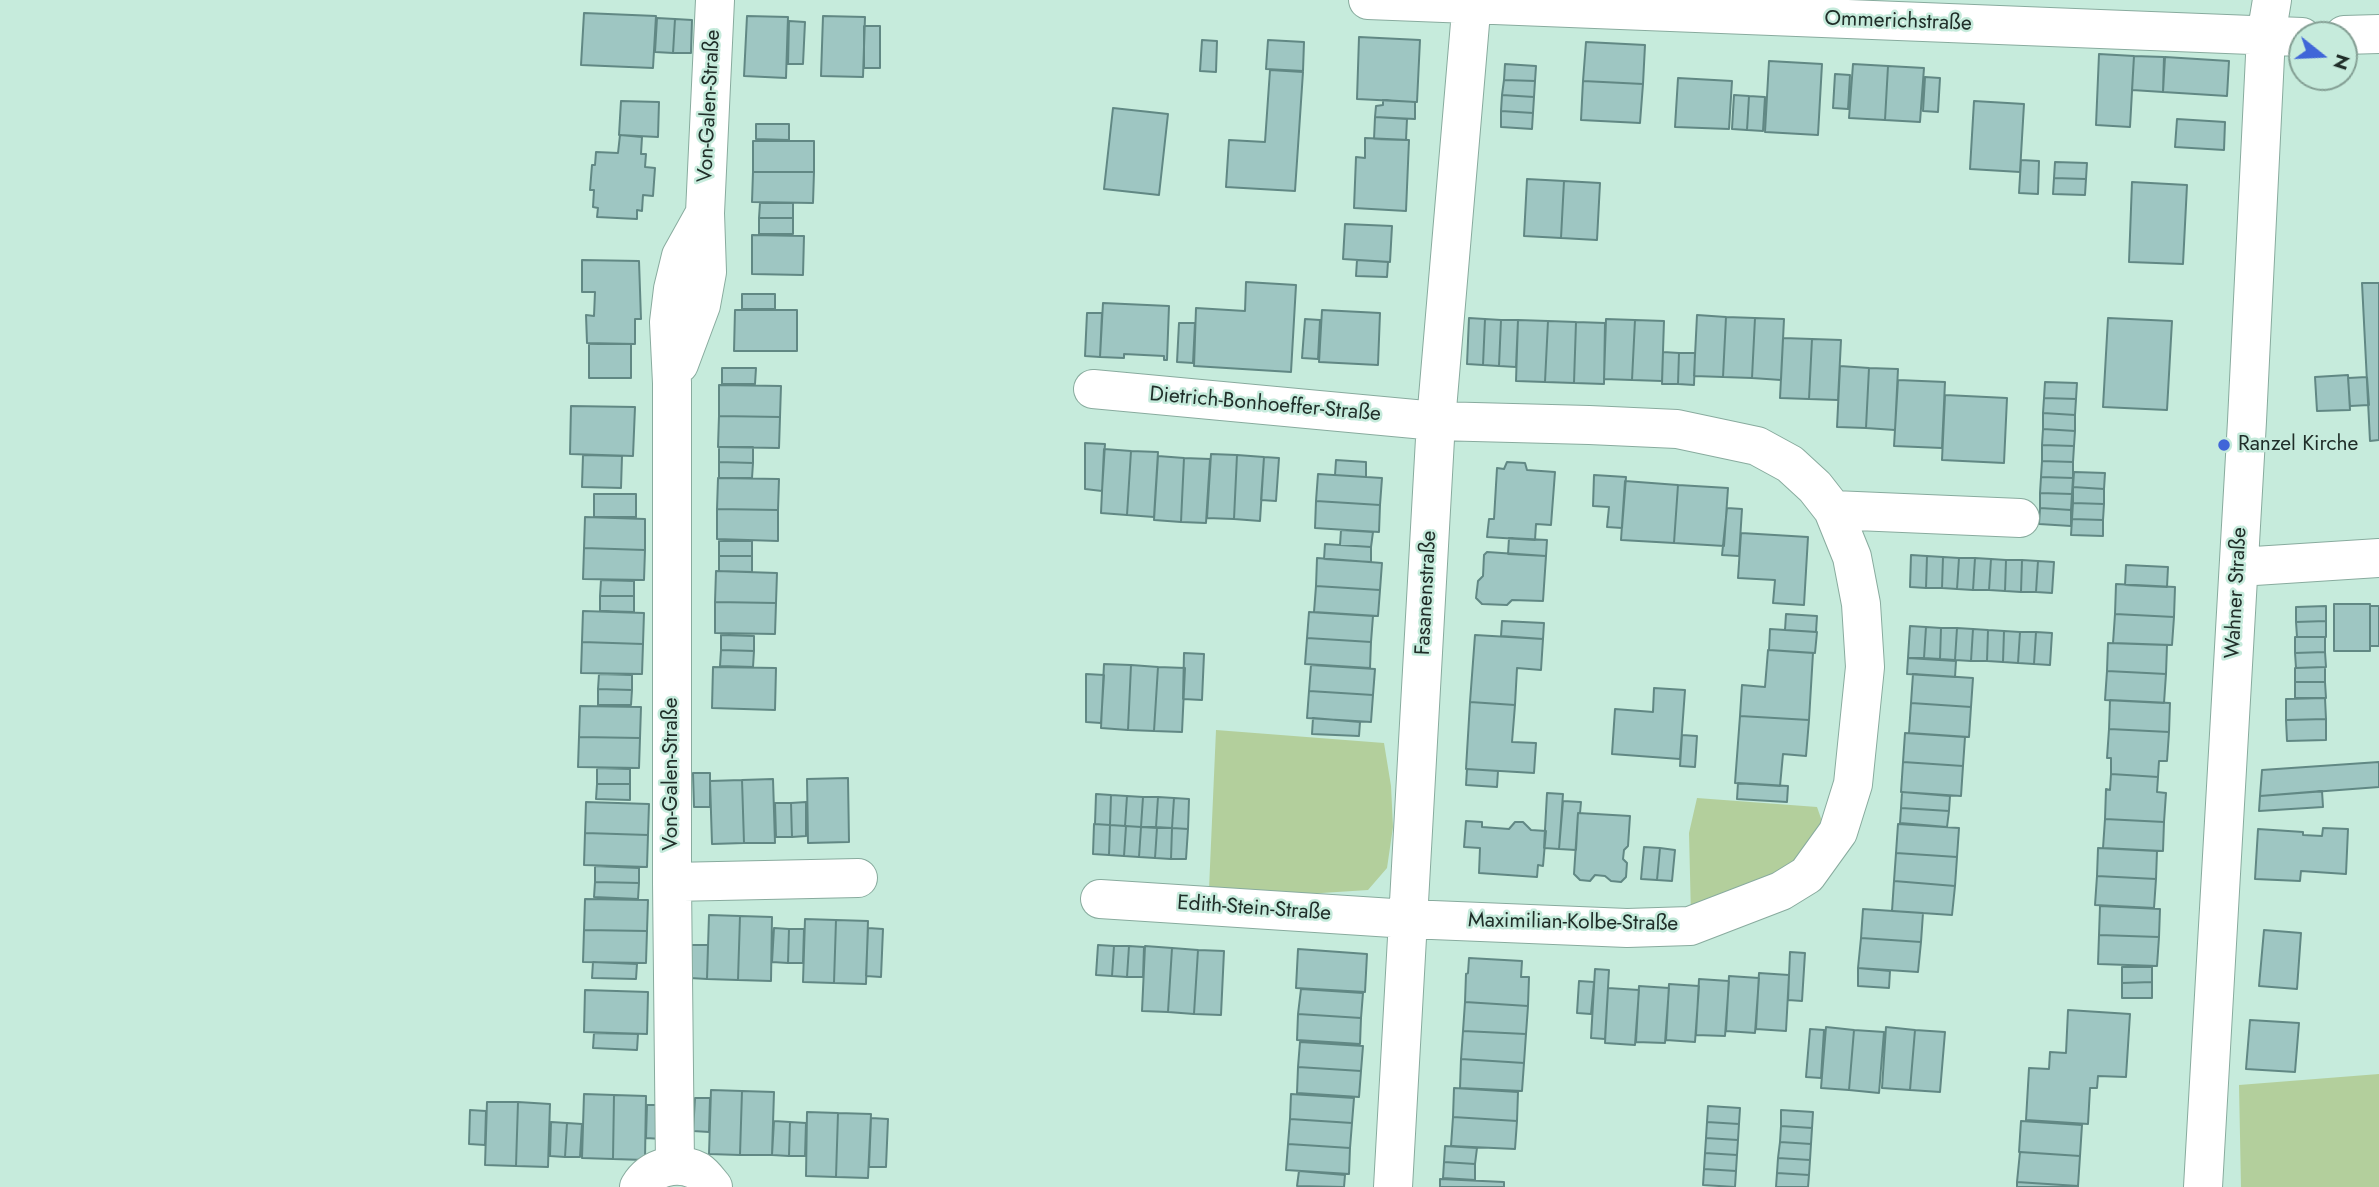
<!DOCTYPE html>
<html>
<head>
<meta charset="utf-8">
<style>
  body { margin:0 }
  #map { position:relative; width:2379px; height:1187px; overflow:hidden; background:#c6ebdc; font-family:Jost,sans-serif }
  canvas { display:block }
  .north { position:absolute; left:2288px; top:21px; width:70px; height:70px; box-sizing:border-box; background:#c6ebdc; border:2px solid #849f94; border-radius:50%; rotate:108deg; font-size:19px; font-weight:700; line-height:28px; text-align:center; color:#202e29 }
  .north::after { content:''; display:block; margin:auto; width:24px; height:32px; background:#4066d8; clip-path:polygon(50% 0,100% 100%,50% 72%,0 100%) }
</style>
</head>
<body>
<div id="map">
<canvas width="2379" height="1187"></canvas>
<div class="north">N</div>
</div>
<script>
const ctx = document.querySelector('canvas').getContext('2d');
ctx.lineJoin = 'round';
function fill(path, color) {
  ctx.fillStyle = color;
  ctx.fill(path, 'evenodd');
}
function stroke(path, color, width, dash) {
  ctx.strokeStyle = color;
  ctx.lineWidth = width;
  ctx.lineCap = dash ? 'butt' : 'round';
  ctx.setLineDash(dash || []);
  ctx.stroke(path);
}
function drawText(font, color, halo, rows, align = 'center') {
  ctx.font = font + ' Jost,sans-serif';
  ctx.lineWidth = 5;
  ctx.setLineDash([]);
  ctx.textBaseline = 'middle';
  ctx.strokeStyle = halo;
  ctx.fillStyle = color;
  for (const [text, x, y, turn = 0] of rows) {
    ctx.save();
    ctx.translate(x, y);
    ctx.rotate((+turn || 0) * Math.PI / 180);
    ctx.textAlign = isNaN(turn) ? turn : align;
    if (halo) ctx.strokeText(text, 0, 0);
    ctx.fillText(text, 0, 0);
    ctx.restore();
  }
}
const green = new Path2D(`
  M1216 730 1384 743 1391 786 1393 827 1387 868 1368 890 1306 894 1209 889Z
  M1697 798 1817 807 1823 824 1798 868 1691 916 1689 833Z
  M2379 1074V1187H2241L2239 1085Z`);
const building = new Path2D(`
  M584 13 656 16 653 68 581 65Z
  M747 16 788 17 786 78 744 76Z
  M823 16 865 17 863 77 821 76Z
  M657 18 675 19 673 53 655 52Z
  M675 19 692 20 691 53H673Z
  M789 21 805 22 803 64H788Z
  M864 26H880V68H864Z
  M1359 37 1420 40 1417 102 1357 99Z
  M1202 40 1217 41 1216 72 1200 71Z
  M1268 40 1304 42 1303 71 1266 69Z
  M1586 42 1645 45 1643 84 1583 81Z
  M2099 54 2134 56 2130 127 2096 125Z
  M2134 56 2164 57 2163 92 2132 90Z
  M2165 57 2229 61 2227 96 2163 92Z
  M1769 61 1822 64 1818 135 1765 132Z
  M1505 64 1536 66 1535 81 1504 80Z
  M1853 64 1888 66 1885 120 1849 118Z
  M1888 66 1924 68 1920 122 1885 120Z
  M1270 70 1303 72 1295 191 1226 187 1229 140 1265 142Z
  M1835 74 1850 75 1848 109 1833 108Z
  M1925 77 1940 78 1938 112 1923 111Z
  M1678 78 1732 81 1729 129 1675 127Z
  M1504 80 1535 81 1534 97 1502 95Z
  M1583 81 1643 84 1640 123 1581 120Z
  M1502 95 1534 97 1533 113 1501 111Z
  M1734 95 1749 96 1747 130 1732 129Z
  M1749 96 1765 97 1763 131 1747 130Z
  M1383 100 1415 102V119L1375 117 1376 106 1383 105Z
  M621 101 659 102 658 137 619 135Z
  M1974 101 2024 104 2020 172 1970 169Z
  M1113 108 1168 114 1159 195 1104 189Z
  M1501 111 1533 113 1532 129 1501 127Z
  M1375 117 1407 119 1406 140 1374 139Z
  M2177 119 2225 122 2224 150 2175 147Z
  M756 124H789V140L756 139Z
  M620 135 642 137 641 154H646L645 167 655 168 653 196 643 195 642 211 637 210V219L597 217 598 208 593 207 594 190H590L592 165H595L596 152 618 153Z
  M1365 138 1409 140 1406 211 1354 208 1356 157 1365 158Z
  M753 141H814V172H753Z
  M2021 160 2039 161 2038 194 2019 193Z
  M2055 162 2087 163 2086 179 2054 178Z
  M753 172H814L813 203 752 202Z
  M2054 178 2086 179 2085 195 2053 194Z
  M1527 179 1564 181 1561 238 1524 236Z
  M1564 181 1600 183 1597 240 1561 238Z
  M2132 182 2187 185 2183 264 2129 262Z
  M760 203H793V218H759Z
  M759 218H793V234H759Z
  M1345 224 1392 226 1390 262 1343 259Z
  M752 235 804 236 803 275 752 274Z
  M582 260 639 261 641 319H635V344L587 343 586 315 594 316 595 292H582Z
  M1357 260 1388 262 1387 277 1356 276Z
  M1246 282 1296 285 1291 372 1194 366 1196 308 1245 311Z
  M2362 283H2379V440L2370 441Z
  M742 294H775V309H742Z
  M1103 303 1169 306 1167 360H1164V356L1124 354V358L1100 357Z
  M735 310H797V351H734Z
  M1322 310 1380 313 1378 365 1319 362Z
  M1087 313H1102L1100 357 1085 356Z
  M1697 315 1726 317 1723 377 1694 376Z
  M1726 317 1755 318 1752 378 1723 377Z
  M1469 318 1485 319 1483 365 1467 364Z
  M1755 318 1784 319 1781 380 1752 378Z
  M2108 318 2172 321 2167 410 2103 407Z
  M1305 319 1320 320 1318 359 1302 358Z
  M1485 319 1501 320 1499 366 1483 365Z
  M1606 319 1635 320 1632 380 1604 379Z
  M1501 320H1518L1516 367 1499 366Z
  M1518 320 1548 321 1545 382 1516 381Z
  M1635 320 1664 321 1662 381 1632 380Z
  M1548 321 1576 322 1574 383 1545 382Z
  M1576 322 1605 323 1604 384 1574 383Z
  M1179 323H1195L1193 363 1177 362Z
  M1783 338 1812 339 1809 399 1780 398Z
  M1812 339 1841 340 1838 400 1809 399Z
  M589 344H631V378H589Z
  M1663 352 1679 353 1678 384H1662Z
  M1679 353H1695L1694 385 1678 384Z
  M1840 366 1869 368 1866 428 1837 427Z
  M722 368H756L755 384H722Z
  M1869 368 1898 369 1895 430 1866 428Z
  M2348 375 2350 410 2317 411 2315 377Z
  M2367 377 2369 405 2350 406 2348 378Z
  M1898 380 1945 382 1942 448 1894 446Z
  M2045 382 2077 383 2076 399 2044 398Z
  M719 385 781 386 780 417 719 416Z
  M1945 395 2007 398 2004 463 1942 460Z
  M2044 398 2076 399 2075 415 2043 413Z
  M571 406 635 407 633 456 570 454Z
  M2043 413 2075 415V431L2043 429Z
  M719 416 780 417 779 448 718 447Z
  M2043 429 2075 431 2074 446 2042 445Z
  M1085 443 1105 444 1102 491 1085 489Z
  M2042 445 2074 446 2073 462 2042 461Z
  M719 447H753V463L719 462Z
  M1104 449 1131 451 1127 515 1101 513Z
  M1131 451 1158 452 1154 517 1127 515Z
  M1211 454 1237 455 1234 519 1207 518Z
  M583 455 622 456 621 488 582 487Z
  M1237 455 1264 457 1260 521 1234 519Z
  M1158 456 1184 458 1181 522 1154 520Z
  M1264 457 1279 458 1276 501 1261 500Z
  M1184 458 1210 459 1206 523 1181 522Z
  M1336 460 1366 462V477L1335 475Z
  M2042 461 2073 462V478L2041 477Z
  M719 462 753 463 752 478H719Z
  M1507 462 1525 463 1527 470 1555 472 1551 525 1536 524 1535 540 1487 537 1489 519H1494L1497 468 1504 469Z
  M2074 472 2105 473 2104 489 2073 487Z
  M1318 474 1382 478 1380 505 1316 501Z
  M1594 475 1626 477 1622 528 1607 527 1609 507 1593 506Z
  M2041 477 2073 478 2072 494 2040 493Z
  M718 478 779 479 778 510 717 509Z
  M1625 481 1678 485 1674 543 1621 540Z
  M1678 485 1728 488 1724 546 1674 543Z
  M2073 487 2104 489V504L2073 503Z
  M2040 493 2072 494 2071 510 2040 508Z
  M594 494H636V517H594Z
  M1316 501 1380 505 1379 532 1315 528Z
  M2073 503 2104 504 2103 520 2072 519Z
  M1727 508 1742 509 1739 556 1722 555Z
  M2040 508 2071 510V526L2039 524Z
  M717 509 778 510V541L717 539Z
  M585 517 645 519V550L584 548Z
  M2072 519 2103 520V536L2071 535Z
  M1341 530 1373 532 1371 547 1340 545Z
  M1741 533 1808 537 1804 605 1773 603 1775 580 1738 578Z
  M1509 538 1547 540 1546 556 1508 554Z
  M719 541H752V556H719Z
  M1325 544 1371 547V562L1324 559Z
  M584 548 645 550 644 580 583 579Z
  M1487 552 1546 556 1543 601 1512 600 1507 605 1482 604 1476 598 1478 581 1483 576 1484 555Z
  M1911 555 1927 556 1926 588 1910 587Z
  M719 556H752V572L719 571Z
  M1927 556 1943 557 1942 588H1926Z
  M1943 557 1959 558 1957 589 1942 588Z
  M1317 558 1382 563 1380 590 1316 586Z
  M1959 558H1975L1973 590 1957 589Z
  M1975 558 1991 559 1989 590H1973Z
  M1991 559 2006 560 2005 591 1989 590Z
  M2006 560H2022L2021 592 2005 591Z
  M2022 560 2038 561 2036 592H2021Z
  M2038 561 2054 562 2052 593 2036 592Z
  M2126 565 2168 567 2167 587 2125 585Z
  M716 571 777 573 776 603 715 602Z
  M601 580 634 581V596H600Z
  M2116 584 2175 587 2174 617 2115 614Z
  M1316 586 1380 590 1378 616 1314 612Z
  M600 596H634V612L600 611Z
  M715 602 776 603 775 634 715 633Z
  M2334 604H2370V651H2334Z
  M2326 606V621L2296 622V607Z
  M2370 606H2379V646H2370Z
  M583 611 644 613 643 644 582 642Z
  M1309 612 1373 616 1371 642 1307 638Z
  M1786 614 1817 616 1816 632 1785 630Z
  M2115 614 2174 617 2172 645 2113 643Z
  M1502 621 1544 623 1543 639 1501 636Z
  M2326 621V637H2297L2296 622Z
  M1910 626 1926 627 1924 658H1908Z
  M1926 627 1941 628 1940 659 1924 658Z
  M1941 628H1957L1955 660 1940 659Z
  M1957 628 1973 629 1971 661 1955 660Z
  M1770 629 1817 632 1815 653 1769 650Z
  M1973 629 1988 630 1987 661H1971Z
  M1988 630 2004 631 2003 662 1987 661Z
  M2004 631 2020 632 2018 663 2003 662Z
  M2020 632H2036L2034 664 2018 663Z
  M2036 632 2052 633 2050 665 2034 664Z
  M721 635 754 636V651L721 650Z
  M1475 635 1543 639 1541 670 1517 668 1515 705 1470 702Z
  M2295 637H2325V652L2295 653Z
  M1307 638 1371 642 1370 668 1305 664Z
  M582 642 643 644 642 674 581 673Z
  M2108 643 2167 645 2166 674 2107 671Z
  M721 650 754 651 753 667 720 666Z
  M1768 650 1813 653 1809 720 1740 716 1742 685 1765 687Z
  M2325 652 2326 667 2296 668 2295 653Z
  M1184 653 1204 654 1202 700 1183 699Z
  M1908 658 1956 661 1955 677 1907 674Z
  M1104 664 1131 665 1128 730 1101 728Z
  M1131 665 1158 667 1154 731 1128 730Z
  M1311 665 1375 669 1373 695 1309 691Z
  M713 667 776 668 775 710 712 708Z
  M1158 667 1185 668 1182 732 1154 731Z
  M2325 667V682H2295V668Z
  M2107 671 2166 674 2164 703 2105 700Z
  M599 674 632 675V690L598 689Z
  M1086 674 1104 675 1101 723 1086 722Z
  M1913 674 1973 678 1971 707 1911 703Z
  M2295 682H2325L2326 698H2295Z
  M1654 688 1685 690 1680 759 1612 754 1615 709 1653 712Z
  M598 689 632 690 631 705H598Z
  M1309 691 1373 695 1371 722 1307 718Z
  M2325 698 2326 719 2286 720V699Z
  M2110 700 2170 703 2169 732 2109 729Z
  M1470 702 1515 705 1512 742 1536 743 1534 773 1466 769Z
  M1911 703 1971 707 1969 737 1909 733Z
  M580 706 641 707 640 738 579 737Z
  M1740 716 1809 720 1806 756 1783 754 1780 786 1735 783Z
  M1313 718 1360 722 1359 736 1312 734Z
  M2326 719V740L2287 741 2286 720Z
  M2109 729 2169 732 2167 761H2159L2158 777 2111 774V758H2107Z
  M1905 733 1965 737 1963 766 1903 762Z
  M1682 735 1697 736 1695 767 1680 766Z
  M579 737 640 738 639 768 578 767Z
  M1903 762 1963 766 1961 796 1901 792Z
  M2379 762V787L2260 796 2262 770Z
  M597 768 630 769V784H597Z
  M1467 769 1498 771 1497 787 1466 785Z
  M693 773H710V807H694Z
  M2111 774 2158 777 2157 792 2166 793 2164 822 2105 819 2106 789 2110 790Z
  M848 778 849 842 808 843 807 779Z
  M773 779 775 843H744L742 780Z
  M742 780 744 843 712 844 710 781Z
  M1738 783 1788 786 1787 802 1737 799Z
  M597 784H630V800L596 799Z
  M2322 791 2323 807 2259 811 2260 796Z
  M1902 792 1950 796 1949 811 1901 808Z
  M1547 793 1563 794 1559 849 1544 848Z
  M1096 794 1111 795 1110 825 1095 824Z
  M1111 795 1127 796 1125 826 1110 825Z
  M1127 796 1143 797 1141 827 1125 826Z
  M1143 797H1158L1156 827H1141Z
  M1158 797 1174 798 1172 828 1156 827Z
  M1174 798 1189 799 1188 829 1172 828Z
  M1563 801 1581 802 1580 813H1578L1576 850 1559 849Z
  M586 802 649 804 648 835 585 833Z
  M806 802V836L792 837 791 803Z
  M775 803H791L792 837H776Z
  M1901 808 1949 811 1947 827 1900 823Z
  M1578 813 1630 816 1628 846 1624 850 1623 859 1627 863 1626 877 1621 882 1611 881 1605 876 1595 875 1590 881 1580 880 1574 874Z
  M2105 819 2164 822 2163 851 2103 848Z
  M1466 821 1482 822V827L1509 829 1515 822H1523L1531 830 1546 831 1543 866 1538 865 1537 877 1479 873 1480 848 1464 847Z
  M1094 824 1110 825 1109 855 1093 854Z
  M1898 824 1959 828 1957 857 1896 853Z
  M1110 825 1126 826 1124 856 1109 855Z
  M1126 826 1141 827 1139 857 1124 856Z
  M1141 827 1157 828 1155 858 1139 857Z
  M1157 828H1172L1171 859 1155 858Z
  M1172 828 1188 829 1186 859H1171Z
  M2323 828 2348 829 2346 874 2301 871 2300 881 2255 879 2258 829 2303 832V835L2322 836Z
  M585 833 648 835 647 867 584 865Z
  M1644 847 1660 848 1657 880 1641 879Z
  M1660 848 1675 850 1672 881 1657 880Z
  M2098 848 2157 851 2156 879 2097 876Z
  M1896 853 1957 857 1955 886 1894 881Z
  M595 866 639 868V883L595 882Z
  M2097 876 2156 879 2154 908 2095 905Z
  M1894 881 1955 886 1952 915 1892 911Z
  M595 882 639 883 638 899 594 897Z
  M585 899 648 900 647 931 584 930Z
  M2100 906 2160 909 2159 937 2099 935Z
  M1863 909 1923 913 1921 942 1861 938Z
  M709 915 740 916 738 980 707 979Z
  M740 916 772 917 771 981 738 980Z
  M805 919 836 920 834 983 803 982Z
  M836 920 868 921 866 984 834 983Z
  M774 928 789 929 788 963 772 962Z
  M868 928 883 929 881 977 866 976Z
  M789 929H804L803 963H788Z
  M584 930 647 931 646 963 583 962Z
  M2264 930 2301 933 2297 989 2259 986Z
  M2099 935 2159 937 2157 966 2098 964Z
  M1861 938 1921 942 1918 972 1858 968Z
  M691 945H708L707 979 690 978Z
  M1098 945 1114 946 1112 976 1096 975Z
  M1114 946H1129L1127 977 1112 976Z
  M1129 946 1144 947 1143 977H1127Z
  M1145 946 1172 948 1168 1012 1142 1011Z
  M1172 948 1198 950 1194 1014 1168 1012Z
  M1298 949 1367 954 1365 992 1296 988Z
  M1198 950 1224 951 1221 1015 1194 1014Z
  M1790 952 1805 953 1802 1001 1788 1000Z
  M1469 958 1522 961 1521 977H1529L1528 1006 1465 1002 1466 974 1468 973Z
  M593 962 637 964 636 979 592 978Z
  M2122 967H2152V982L2122 983Z
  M1858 968 1890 971 1889 988 1858 986Z
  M1595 969 1609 970 1605 1039 1591 1038Z
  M1759 973 1789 975 1786 1031 1756 1029Z
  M1729 976 1759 978 1755 1033 1726 1031Z
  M1699 979 1729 981 1725 1036 1696 1035Z
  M1579 981 1594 982 1591 1014 1577 1013Z
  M2152 982V998H2122V983Z
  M1669 984 1699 986 1695 1042 1666 1040Z
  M1639 986 1669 988 1665 1043 1636 1042Z
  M1608 988 1639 990 1635 1045 1605 1043Z
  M1301 989 1363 993 1361 1018 1298 1014Z
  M585 990 648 992 647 1034 584 1032Z
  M1465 1002 1528 1006 1526 1034 1463 1031Z
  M2068 1010 2130 1014 2126 1077 2098 1076 2097 1088H2090L2088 1124 2026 1120 2029 1068 2049 1069 2050 1052 2066 1053Z
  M1298 1014 1361 1018 1360 1044 1297 1040Z
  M2250 1020 2299 1023 2295 1072 2246 1069Z
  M1826 1027 1854 1030 1849 1090 1821 1088Z
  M1886 1027 1915 1030 1910 1090 1882 1088Z
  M1810 1029 1824 1030 1821 1078 1806 1077Z
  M1854 1030 1884 1032 1879 1093 1849 1090Z
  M1915 1030 1945 1032 1940 1092 1910 1090Z
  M1463 1031 1526 1034 1524 1063 1461 1059Z
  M594 1033 638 1034 637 1050 593 1048Z
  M1300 1042 1363 1046 1361 1071 1298 1067Z
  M1461 1059 1524 1063 1522 1091 1460 1088Z
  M1298 1067 1361 1071 1359 1097 1297 1093Z
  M1454 1088 1518 1092 1517 1121 1453 1117Z
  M711 1090 742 1091 740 1155 709 1154Z
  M742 1091 774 1092 772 1155H740Z
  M584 1094 614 1095 613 1159 582 1158Z
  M1291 1094 1354 1098 1352 1123 1290 1119Z
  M614 1095 646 1096 645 1160 613 1159Z
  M695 1098H710L709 1132 693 1131Z
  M487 1102H518L516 1166 485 1165Z
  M518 1102 550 1104 548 1167 516 1166Z
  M647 1105H663L662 1139 646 1138Z
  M1708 1106 1740 1108 1739 1124 1707 1122Z
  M470 1110 486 1111 485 1145 469 1144Z
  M1781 1110 1813 1112 1812 1128 1781 1126Z
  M807 1112 838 1113 836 1177 806 1176Z
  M838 1113 871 1114 868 1178 836 1177Z
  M1453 1117 1517 1121 1515 1149 1451 1146Z
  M871 1118 888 1119 886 1167H869Z
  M1290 1119 1352 1123 1350 1148 1288 1144Z
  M774 1121 790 1122 789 1156 772 1155Z
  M2021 1121 2082 1125 2080 1156 2019 1152Z
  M551 1122 567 1123 565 1157 550 1156Z
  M790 1122 806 1123 805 1156H789Z
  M1707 1122 1739 1124 1738 1140 1706 1138Z
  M567 1123 582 1124 580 1157H565Z
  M1781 1126 1812 1128 1811 1144 1780 1142Z
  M1706 1138 1738 1140 1737 1155 1705 1153Z
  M1780 1142 1811 1144 1810 1160 1778 1158Z
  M1288 1144 1350 1148 1349 1174 1286 1170Z
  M1445 1146 1477 1148 1475 1164 1444 1162Z
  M2020 1152 2080 1156 2078 1186 2017 1182Z
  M1705 1153 1737 1155 1736 1171 1704 1169Z
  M1778 1158 1810 1160 1809 1175 1777 1173Z
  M1444 1162 1475 1164V1180L1443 1178Z
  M1704 1169 1736 1171 1735 1187 1703 1185Z
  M1299 1171 1345 1175 1344 1187 1297 1186Z
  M1777 1173 1809 1175 1808 1187H1776Z
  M1440 1179 1504 1182V1187H1440Z
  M2017 1182 2078 1186V1187H2017Z`);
const minor = new Path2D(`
  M1368 0 2302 37
  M2344 35 2379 34
  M679 364 701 305 707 272 705 213
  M1093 389 1436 421 1589 425 1677 429 1757 446 1790 464 1815 487 1833 510 1852 557 1861 604 1865 667 1853 784 1838 832 1807 875 1781 891 1690 926 1627 928 1408 919 1100 899
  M1833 510 2020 518
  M2239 567 2379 558
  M672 882 858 878
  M675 1165 672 882V383L669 322 673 289 681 256 705 213 715 0
  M639 1187C651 1167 677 1160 698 1171 704 1175 708 1181 713 1187
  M1393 1187 1436 421 1472 0
  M2203 1187 2247 421 2266 36 2272 0`);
const markers = [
  [2224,445,7,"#4066d8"]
];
const streetNames = [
  ["Ommerichstraße",1898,22,2],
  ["Von-Galen-Straße",710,106,-87],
  ["Dietrich-Bonhoeffer-Straße",1265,405,5],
  ["Fasanenstraße",1427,593,-87],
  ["Wahner Straße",2237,593,-87],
  ["Von-Galen-Straße",672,774,-90],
  ["Edith-Stein-Straße",1254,909,4],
  ["Maximilian-Kolbe-Straße",1573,923,1]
];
const poiNames = [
  ["Ranzel Kirche",2238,445]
];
fill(green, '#b3cf9c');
fill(building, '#9ec6c2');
stroke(building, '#618884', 2);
stroke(minor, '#88ab9e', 40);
stroke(minor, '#fff', 38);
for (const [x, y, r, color] of markers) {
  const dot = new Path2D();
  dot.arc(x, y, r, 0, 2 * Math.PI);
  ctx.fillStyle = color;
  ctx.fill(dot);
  stroke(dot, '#c6ebdc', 2.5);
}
drawText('21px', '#202e29', '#c6ebdc', streetNames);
drawText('21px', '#202e29', '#c6ebdc', poiNames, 'left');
</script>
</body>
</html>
